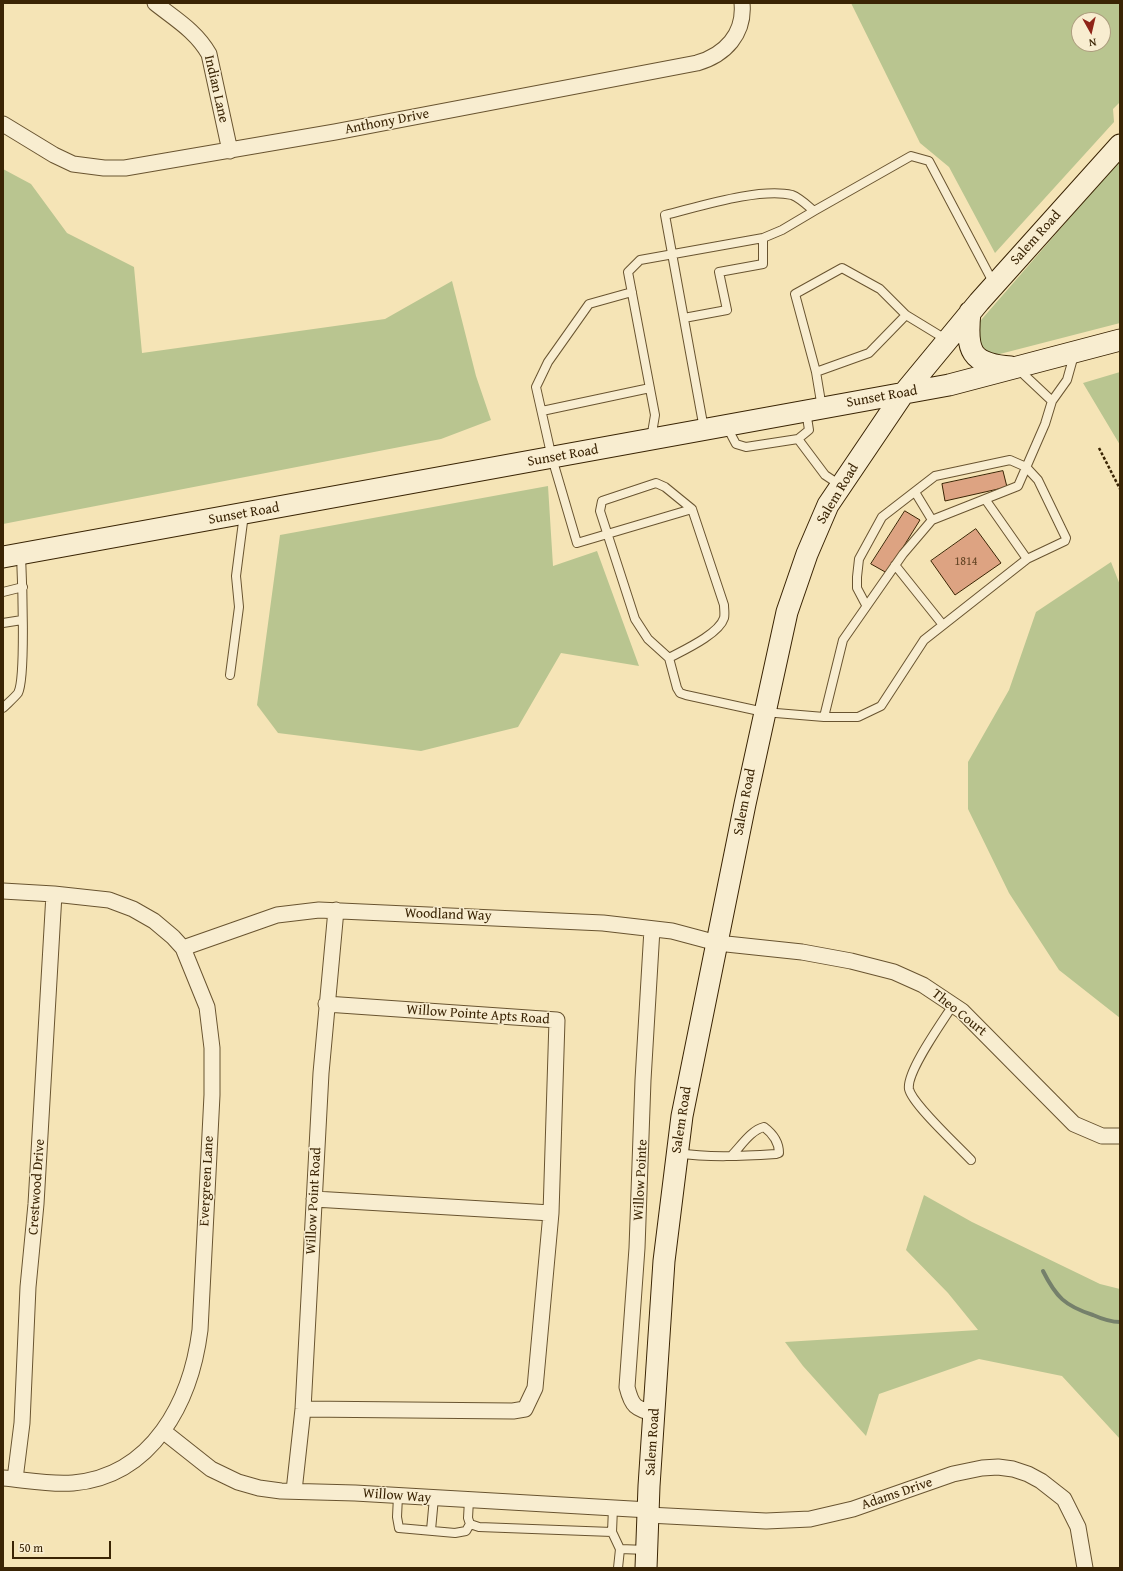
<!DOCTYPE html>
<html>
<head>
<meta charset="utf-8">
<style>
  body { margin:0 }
  #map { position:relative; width:1123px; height:1571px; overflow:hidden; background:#f5e4b6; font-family:"Gentium Book Plus",serif }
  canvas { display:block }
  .frame { position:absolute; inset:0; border:4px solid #3a2404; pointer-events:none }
  .north { position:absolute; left:1071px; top:12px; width:40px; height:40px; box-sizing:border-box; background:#f8edd0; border:1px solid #ac9d7e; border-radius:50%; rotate:172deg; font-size:11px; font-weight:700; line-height:16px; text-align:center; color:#3a2404 }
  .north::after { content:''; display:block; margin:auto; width:14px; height:18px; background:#8f2418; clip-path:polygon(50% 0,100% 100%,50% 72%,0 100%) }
  .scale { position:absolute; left:12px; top:1541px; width:99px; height:18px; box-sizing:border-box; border:2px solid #3a2404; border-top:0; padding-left:5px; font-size:12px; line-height:14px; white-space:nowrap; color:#3a2404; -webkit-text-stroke:3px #f8edd0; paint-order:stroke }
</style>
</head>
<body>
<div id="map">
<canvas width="1123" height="1571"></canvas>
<div class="frame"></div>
<div class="north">N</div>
<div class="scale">50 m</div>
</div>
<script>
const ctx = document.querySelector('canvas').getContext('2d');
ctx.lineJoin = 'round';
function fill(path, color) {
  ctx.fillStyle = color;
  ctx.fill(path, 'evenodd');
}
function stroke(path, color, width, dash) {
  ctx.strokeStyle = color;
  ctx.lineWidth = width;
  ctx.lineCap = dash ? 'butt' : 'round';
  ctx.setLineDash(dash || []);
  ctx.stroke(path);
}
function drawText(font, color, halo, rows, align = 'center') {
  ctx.font = font + ' "Gentium Book Plus",serif';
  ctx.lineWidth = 3;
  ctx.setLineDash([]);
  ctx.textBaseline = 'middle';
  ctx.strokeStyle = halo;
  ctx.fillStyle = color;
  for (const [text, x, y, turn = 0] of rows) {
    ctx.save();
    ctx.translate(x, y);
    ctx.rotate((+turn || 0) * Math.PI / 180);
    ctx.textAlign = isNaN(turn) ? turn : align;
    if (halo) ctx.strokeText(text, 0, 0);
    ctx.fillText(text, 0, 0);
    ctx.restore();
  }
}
const green = new Path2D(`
  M851 3H1120V102L1113 109 1114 122 995 253 949 167 920 143ZM1079 20H1103V44H1079Z
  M1120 160V323L992 356 980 344 975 327Z
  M3 169 31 184 67 233 134 267 142 353 385 319 452 281 476 376 491 420 441 439 3 524Z
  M1120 372V445L1083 383Z
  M548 486 553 566 597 551 639 666 561 653 518 727 421 751 278 733 257 705 280 535Z
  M1111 562 1120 585V1018L1059 970 1009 893 968 809V762L1009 690 1036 612Z
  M924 1195 972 1222 1100 1284 1120 1289V1439L1062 1376 979 1359 879 1394 866 1436 803 1366 785 1342 978 1330 948 1293 906 1250Z`);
const stream = new Path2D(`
  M1043 1271C1056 1297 1065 1306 1093 1315 1102 1319 1110 1322 1120 1322`);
const building = new Path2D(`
  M1003 471 1007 487 945 501 942 484Z
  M905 511 920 520 887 573 871 564Z
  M976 529 1001 563 955 595 931 561Z`);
const path = new Path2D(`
  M1099 448 1120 489`);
const lane = new Path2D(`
  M632 292 589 304 548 362 536 387 552 458 577 543 692 509 724 605C724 609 725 614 724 618 719 634 684 650 669 658
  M684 318 727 310 719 272 763 264V238L782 230 814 211
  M1018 369 1052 401
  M816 372 869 353 906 315
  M822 408 816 372 795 294 842 268 880 289 906 315 947 340
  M542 411 650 388
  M727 427 736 444 746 447 798 439 809 430 806 411
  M704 429 665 215C698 207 760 187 792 195 800 198 808 206 814 211L911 156 929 161 994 284
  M651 439 655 415 628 272 640 260 763 238
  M798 439 825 475 840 485
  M915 492 932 520
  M692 509 665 487 656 483 602 501 600 511 635 619 648 639 669 658 677 688 680 693 686 695 764 712 824 717 843 640 903 554 932 520 1018 486 1045 424 1052 401 1067 380 1074 355
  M895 565 943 625
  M3 592 23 587
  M866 605 857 588V577L859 559 882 517 935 476 1010 460 1026 467 1038 480 1066 538 1065 541 1027 559
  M3 623 22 620
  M230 675 239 607 236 576 244 514
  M3 708C8 703 14 698 18 693 26 679 22 576 21 555
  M824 717H858L881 706 924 640 1027 559 985 499
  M953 1005C943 1021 906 1072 909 1089 912 1104 959 1147 971 1160
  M677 1153C710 1158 743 1156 776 1154L779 1153C779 1142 772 1133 764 1127 751 1130 741 1146 732 1155
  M398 1496 397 1517 399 1528 455 1533 466 1531 470 1524
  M469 1500 468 1518 470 1524 479 1527 612 1532
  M613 1508 612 1532 620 1549
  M431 1530 434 1498
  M618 1568 620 1549 647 1550`);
const street = new Path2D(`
  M155 3C175 19 196 31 209 54L230 151
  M3 124 54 155 73 164 104 168H125L335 132 697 63C725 55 745 34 742 3
  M3 891 54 894 109 900 133 909 154 921 173 937 183 948 207 1007 212 1048V1095L200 1330C191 1401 153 1476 73 1483 50 1485 26 1480 3 1478
  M652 929 643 1080 637 1248 627 1387C632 1407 635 1408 655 1414
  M183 948 277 915 319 910 603 923 672 931 717 943 802 952 851 961 894 972 923 985 962 1011 1074 1124 1102 1136H1120
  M314 1199 551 1213
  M303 1409 513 1411 525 1409 535 1388 551 1213 557 1020 326 1004
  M163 1431 211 1469 238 1482 259 1488 281 1491 355 1493 649 1510
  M15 1479 22 1423 28 1287 36 1204 54 894
  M294 1491 303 1409 321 1073 336 910
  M648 1515 766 1521 810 1519 853 1509 953 1474 982 1468 998 1467 1013 1469 1028 1474 1041 1481 1064 1499 1078 1527 1085 1568`);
const secondary = new Path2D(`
  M970 312C966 351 970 364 1011 367
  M3 557 949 385 1120 340
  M646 1568 649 1486 664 1261 682 1116 745 804 787 612 807 554 828 505 903 394 979 302 1120 145`);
const numberNames = [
  ["1814",966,562]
];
const streetNames = [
  ["Indian Lane",216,89,77],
  ["Anthony Drive",387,122,-11],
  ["Salem Road",1036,238,-48],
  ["Sunset Road",882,397,-10],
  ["Sunset Road",563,456,-10],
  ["Salem Road",838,494,-59],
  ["Sunset Road",244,514,-10],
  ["Salem Road",745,802,-79],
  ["Woodland Way",448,915,2],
  ["Theo Court",959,1013,39],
  ["Willow Pointe Apts Road",478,1015,4],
  ["Salem Road",682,1120,-81],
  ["Willow Pointe",641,1180,-87],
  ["Evergreen Lane",207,1181,-87],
  ["Crestwood Drive",37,1187,-86],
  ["Willow Point Road",314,1201,-87],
  ["Salem Road",653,1442,-86],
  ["Adams Drive",897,1494,-19],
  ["Willow Way",397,1496,4]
];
fill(green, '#b9c590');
stroke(stream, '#75806b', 4);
fill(building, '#dda382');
stroke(building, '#3a2404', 1);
stroke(lane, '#695430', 10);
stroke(street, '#695430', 17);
stroke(secondary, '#3a2404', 23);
stroke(path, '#3a2404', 2.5, [3, 2]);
stroke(lane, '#f8edd0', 8);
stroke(street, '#f8edd0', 15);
stroke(secondary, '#f8edd0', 21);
drawText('12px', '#634424', null, numberNames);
drawText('14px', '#3a2404', '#f8edd0', streetNames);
</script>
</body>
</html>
